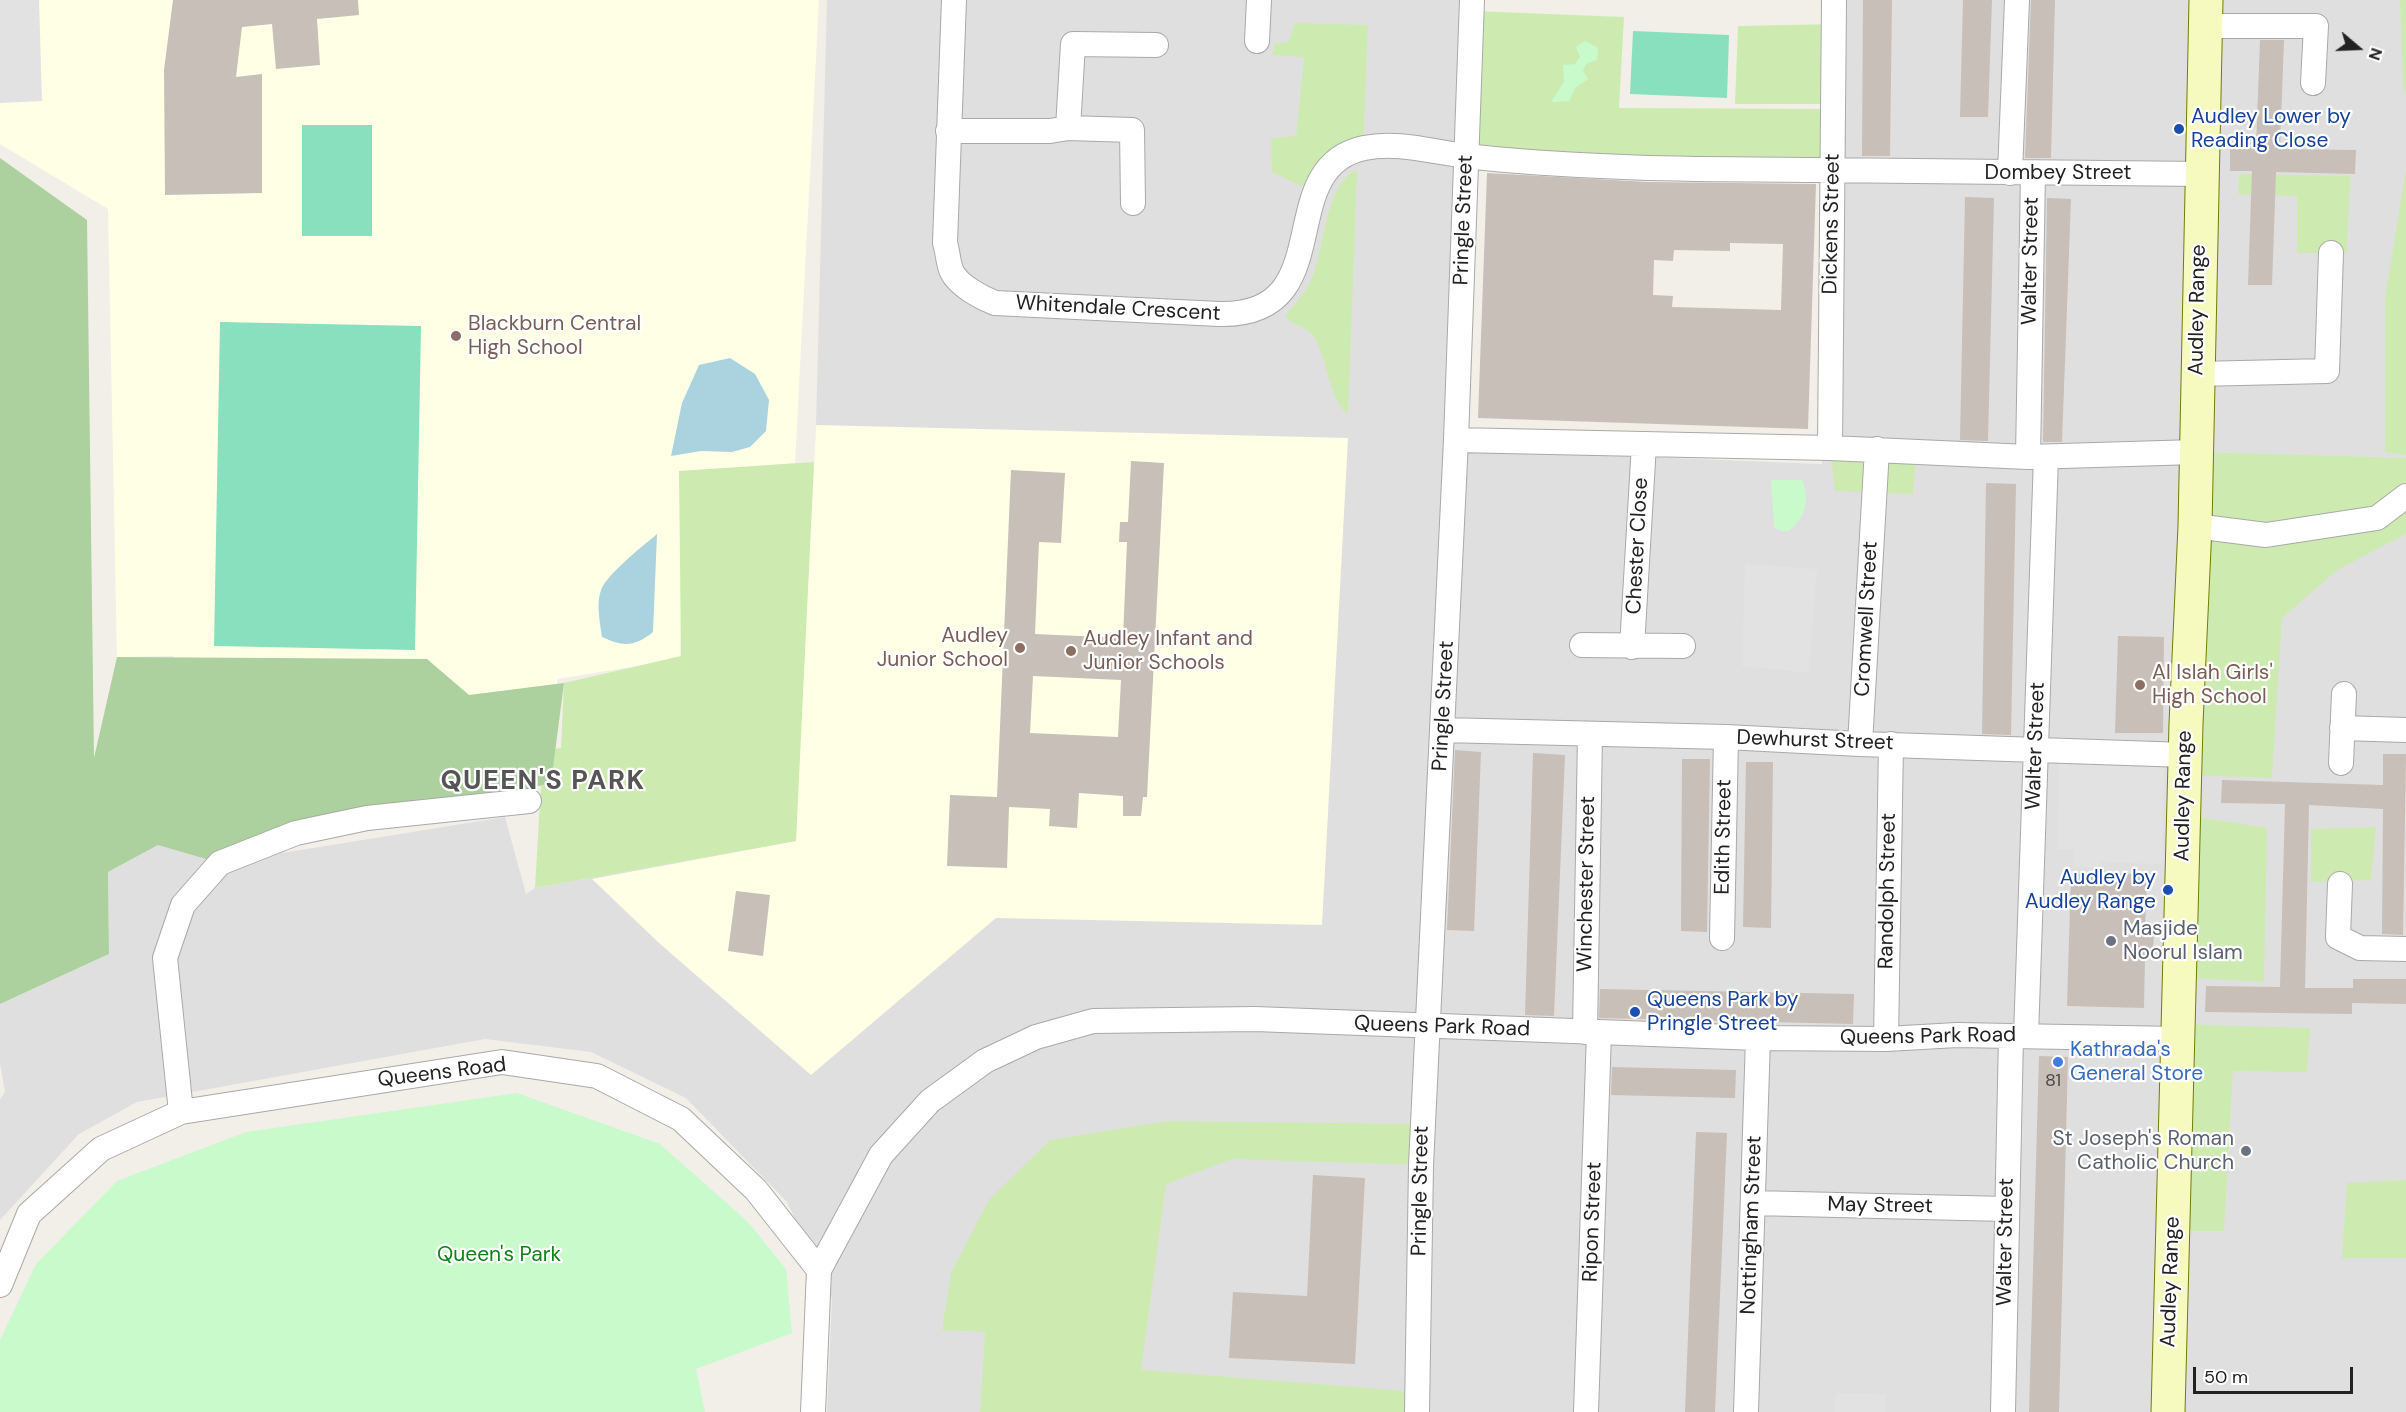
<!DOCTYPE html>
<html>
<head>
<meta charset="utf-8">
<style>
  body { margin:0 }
  #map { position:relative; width:2406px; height:1412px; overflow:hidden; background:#f2efe9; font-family:"DM Sans",sans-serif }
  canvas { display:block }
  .north { position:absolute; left:2328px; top:18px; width:60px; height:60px; -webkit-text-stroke:4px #fff; paint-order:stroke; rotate:109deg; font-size:16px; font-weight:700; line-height:24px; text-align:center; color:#222 }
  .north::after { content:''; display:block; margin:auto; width:21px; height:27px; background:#222; clip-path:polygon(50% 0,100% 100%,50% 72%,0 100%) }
  .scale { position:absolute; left:2193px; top:1367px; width:160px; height:27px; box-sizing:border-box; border:3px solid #222; border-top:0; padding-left:8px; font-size:18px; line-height:21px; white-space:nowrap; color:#222; -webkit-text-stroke:4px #fff; paint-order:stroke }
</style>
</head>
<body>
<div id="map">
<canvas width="2406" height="1412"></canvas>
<div class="north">N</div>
<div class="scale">50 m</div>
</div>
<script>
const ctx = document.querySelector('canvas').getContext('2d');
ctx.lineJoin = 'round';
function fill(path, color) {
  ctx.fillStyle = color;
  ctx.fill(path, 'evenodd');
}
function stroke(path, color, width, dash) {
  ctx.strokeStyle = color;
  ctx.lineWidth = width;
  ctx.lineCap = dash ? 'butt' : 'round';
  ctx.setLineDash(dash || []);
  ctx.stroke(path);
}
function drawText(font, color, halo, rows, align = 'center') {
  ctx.font = font + ' "DM Sans",sans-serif';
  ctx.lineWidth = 4.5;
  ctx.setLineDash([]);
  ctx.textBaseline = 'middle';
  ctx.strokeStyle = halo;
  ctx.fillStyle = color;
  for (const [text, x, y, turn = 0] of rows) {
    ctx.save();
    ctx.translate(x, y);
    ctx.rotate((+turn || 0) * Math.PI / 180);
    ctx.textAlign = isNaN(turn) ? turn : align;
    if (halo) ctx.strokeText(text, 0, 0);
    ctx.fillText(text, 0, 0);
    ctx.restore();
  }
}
const residential = new Path2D(`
  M827 0H1474L1449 449 1822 464 1838 0H2406V1412H827L832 1298 787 1202 686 1098 591 1052 485 1039 137 1102 79 1134 0 1220V1099L5 1092 0 1063V1004L109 954 108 872 167 840 220 863 505 817 526 894 535 888 795 841 816 425Z`);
const education = new Path2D(`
  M0 0H819L795 463 684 472 680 659 557 679 555 761 163 745 174 656 117 657 108 209 0 144Z
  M816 425 1348 438 1322 925 996 918 811 1075 659 943 592 879 795 841Z`);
const grass = new Path2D(`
  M2400 0H2406V96L2403 84Z
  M1474 11 1624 17 1619 108 1831 109V164L1467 156Z
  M1295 23 1368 25 1363 148 1316 193 1272 172 1271 138 1296 136 1304 57 1272 55 1275 44 1289 41Z
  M1836 24 1835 104H1735L1738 26Z
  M2406 169V455L2385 452V298Z
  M1353 171 1357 172 1348 414C1328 399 1328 358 1314 337 1305 324 1294 328 1285 315 1297 303 1308 289 1314 273 1324 242 1326 190 1353 171Z
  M2239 174 2350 176 2347 253H2297V196L2238 194Z
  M1830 448 1916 451 1913 494 1835 491Z
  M2196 452 2406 458V534L2337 570 2282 618 2272 778 2185 775Z
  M814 462 796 841 535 888 543 750 561 748 564 683 681 656 679 471Z
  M2184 815 2267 828 2264 982 2209 979 2180 975Z
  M2376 827 2371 880 2311 882V829Z
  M2178 1024 2310 1028 2307 1072 2233 1071 2224 1231H2173Z
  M1167 1121 1423 1124 1421 1165 1232 1159 1166 1184 1141 1370 1418 1392 1416 1412H980L985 1332 942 1330 951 1273 989 1200 1050 1140Z
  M2406 1180V1258H2342L2347 1183Z`);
const forest = new Path2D(`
  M0 158 87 220 94 758 117 657 427 659 469 695 564 683 551 783 220 863 158 845 108 872 109 954 0 1004Z`);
const park = new Path2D(`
  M1585 41 1598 48 1597 60 1586 64 1583 70 1588 79 1575 88 1569 101 1551 102 1564 82 1563 65 1575 64 1580 57 1576 47Z
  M1771 480H1802C1810 500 1806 519 1788 531H1781L1774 527Z
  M517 1093 660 1144 748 1222 786 1269 792 1333 696 1369 705 1412H0V1340L36 1264 117 1181 246 1132Z`);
const pitch = new Path2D(`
  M1633 31 1729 35 1727 98 1630 94Z
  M302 125H372V236H302Z
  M220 322 421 326 415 650 214 646Z`);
const parking = new Path2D(`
  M0 0H39L42 101 0 103Z
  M1745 564 1817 569 1809 673 1742 666Z
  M2059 764 2164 767 2162 864 2101 862V868L2073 867 2074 850 2057 849Z
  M1836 1393 1886 1394V1412H1835Z`);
const water = new Path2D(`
  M730 358 755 374 769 400 766 431 750 447 732 452 701 451 671 456 682 403 699 365Z
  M657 534 653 632C634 647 624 647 602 637 600 623 596 603 601 590 607 574 643 546 657 534Z`);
const building = new Path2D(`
  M173 0H358L359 15 317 19 320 65 276 69 272 24 242 27 236 77 262 74V193L165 195 164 70Z
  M1863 0H1892L1890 156H1862Z
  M1963 0H1992L1988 117H1960Z
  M2031 0H2055L2051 158H2025Z
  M2260 40H2284L2280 149 2356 150 2355 174 2276 172 2272 285H2248L2252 171H2230V148H2256Z
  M1487 173 1648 182 1816 184 1808 429 1478 418ZM1730 243 1783 244 1781 310 1672 307 1673 296 1653 295 1654 260 1673 261 1674 250 1730 251Z
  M1965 197 1994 198 1988 441 1960 440Z
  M2047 198 2071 199 2062 442H2043Z
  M1131 461 1164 463 1147 797H1143L1141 816H1123V796L1079 793 1077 828 1049 826 1050 809 1009 807 1007 868 947 866 950 795 997 797 1011 470 1065 473 1061 543 1039 542 1035 634 1123 638 1127 542H1119L1120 522H1128ZM1033 676 1121 680 1118 737 1030 733Z
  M1986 483 2016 484 2011 735 1982 734Z
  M2118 636 2164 637 2163 733H2115Z
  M1455 750 1481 752 1474 931 1447 930Z
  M1533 753 1565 755 1554 1016 1525 1015Z
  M2383 754H2406L2403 935 2382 934 2383 809 2309 805 2305 988H2353V979H2406V1004L2352 1003V1014L2205 1012 2206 986 2280 987 2285 804 2221 803 2222 780 2383 785Z
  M1682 759H1710L1707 932 1681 931Z
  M1746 762H1773L1771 928 1743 927Z
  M2071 873 2147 874 2145 928H2154L2153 955H2145L2144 1008 2067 1006Z
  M736 891 770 895 763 956 728 951Z
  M1600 989 1854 994 1853 1024 1599 1018Z
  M2039 1056 2068 1057 2059 1412H2029Z
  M1612 1067 1736 1070 1735 1098 1611 1095Z
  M1696 1132 1727 1133 1715 1412H1685Z
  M1313 1175 1365 1178 1355 1364 1229 1358 1233 1292 1307 1296Z`);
const street = new Path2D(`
  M954 0 945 243C948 252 948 264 952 272 959 286 982 298 995 303L1219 314C1343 317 1270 168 1364 148 1398 141 1432 152 1466 156 1518 162 1572 165 1624 167 1689 170 1755 169 1820 170 1947 171 2074 173 2201 174
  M2205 26H2316L2313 83
  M1257 41 1259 0
  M1068 128 1073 44 1156 45
  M948 131H1050L1068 128 1132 130 1133 203
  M2010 173 2017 0
  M2197 374 2327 371 2331 253
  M1456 440 1830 448 2028 457 2196 452
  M1830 448 1834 0
  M2028 457 2033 173
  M2195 526 2266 535 2377 518 2406 496
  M1582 645 1683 646
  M1632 647 1644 444
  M2342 728 2406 730
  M1443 730 1726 737 1860 744 2186 755
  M1860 744 1877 449
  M2341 763 2344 694
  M2340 884 2338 937 2360 948 2406 949
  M1722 938 1726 737
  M1585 1032 1590 735
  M2026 1036 2046 457
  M1886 1039 1891 744
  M181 1112 165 958 183 905 220 863 296 833 367 818 529 801
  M1753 1203 2006 1209
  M819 1270 881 1155 930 1101 985 1061 1036 1037 1093 1021 1255 1019 1758 1038 1886 1039 1957 1035 2178 1039
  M0 1285 29 1214 101 1149 181 1112 502 1062 597 1076 681 1119 756 1190 819 1270 813 1412
  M1417 1412 1421 1165 1456 440 1472 0
  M1586 1412 1599 1033
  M1746 1412 1758 1038
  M2003 1412 2011 1036`);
const secondary = new Path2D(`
  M2168 1412 2186 724 2195 526 2206 0`);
const markers = [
  [2179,129,6,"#1a4fb4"],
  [456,336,6,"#8d6e63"],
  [1020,648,6,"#8d6e63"],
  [1071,651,6,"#8d6e63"],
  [2140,685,6,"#8d6e63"],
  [2168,890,6,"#1a4fb4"],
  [2111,941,6,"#6b7280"],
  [1635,1012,6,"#1a4fb4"],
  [2058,1062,6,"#3f7fe0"],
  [2246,1151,6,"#6b7280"]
];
const numberNames = [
  ["81",2053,1081]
];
const transitNames = [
  ["Audley Lower by",2191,117],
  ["Reading Close",2191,141],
  ["Audley by",2156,878,"right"],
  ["Audley Range",2156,902,"right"],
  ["Queens Park by",1647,1000],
  ["Pringle Street",1647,1024]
];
const streetNames = [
  ["Dombey Street",2058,173],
  ["Pringle Street",1464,220,-88],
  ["Dickens Street",1832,224,-89],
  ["Walter Street",2031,261,-89],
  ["Whitendale Crescent",1118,309,3],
  ["Audley Range",2198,310,-89],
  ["Chester Close",1638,546,-87],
  ["Cromwell Street",1867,619,-87],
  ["Pringle Street",1444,706,-87],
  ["Dewhurst Street",1815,741,2],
  ["Walter Street",2036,746,-88],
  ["Audley Range",2184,796,-89],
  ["Edith Street",1724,837,-89],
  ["Winchester Street",1587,884,-89],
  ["Randolph Street",1888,891,-89],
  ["Queens Park Road",1442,1027,2],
  ["Queens Park Road",1928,1037,-1],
  ["Queens Road",442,1073,-7],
  ["Pringle Street",1421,1191,-89],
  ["May Street",1880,1206,1],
  ["Ripon Street",1593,1222,-88],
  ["Nottingham Street",1752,1225,-88],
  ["Walter Street",2006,1242,-89],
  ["Audley Range",2171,1282,-88]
];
const educationNames = [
  ["Blackburn Central",468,324],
  ["High School",468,348],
  ["Audley",1008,636,"right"],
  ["Junior School",1008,660,"right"],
  ["Audley Infant and",1083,639],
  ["Junior Schools",1083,663],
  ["Al Islah Girls'",2152,673],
  ["High School",2152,697]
];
const worshipNames = [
  ["Masjide",2123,929],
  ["Noorul Islam",2123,953],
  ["St Joseph's Roman",2234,1139,"right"],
  ["Catholic Church",2234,1163,"right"]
];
const shopNames = [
  ["Kathrada's",2070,1050],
  ["General Store",2070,1074]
];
const parkNames = [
  ["Queen's Park",499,1255]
];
const districtNames = [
  ["QUEEN'S PARK",543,782]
];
fill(residential, '#e0dfdf');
fill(education, '#ffffe5');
fill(grass, '#cdebb0');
fill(forest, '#add19e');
fill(park, '#c8facc');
fill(pitch, '#88e0be');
fill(parking, '#e2e2e2');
fill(water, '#aad3df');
fill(building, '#c7bfb8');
stroke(street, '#a9a9a9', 26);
stroke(secondary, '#707d05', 35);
stroke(street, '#fff', 24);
stroke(secondary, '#f7fabf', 33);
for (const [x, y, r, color] of markers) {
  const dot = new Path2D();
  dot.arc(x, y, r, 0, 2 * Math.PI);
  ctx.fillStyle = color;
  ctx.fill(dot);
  stroke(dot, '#fff', 2);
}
drawText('18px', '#4b4948', null, numberNames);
drawText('21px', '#164399', '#fff', transitNames, 'left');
drawText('21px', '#222', '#fff', streetNames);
drawText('21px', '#785e54', '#fff', educationNames, 'left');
drawText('21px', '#5b616d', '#fff', worshipNames, 'left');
drawText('21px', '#366cbe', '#fff', shopNames, 'left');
drawText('21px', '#0c8416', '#fff', parkNames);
ctx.letterSpacing = '1.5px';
drawText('bold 27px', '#555', '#fff', districtNames);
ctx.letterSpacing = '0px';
</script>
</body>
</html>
